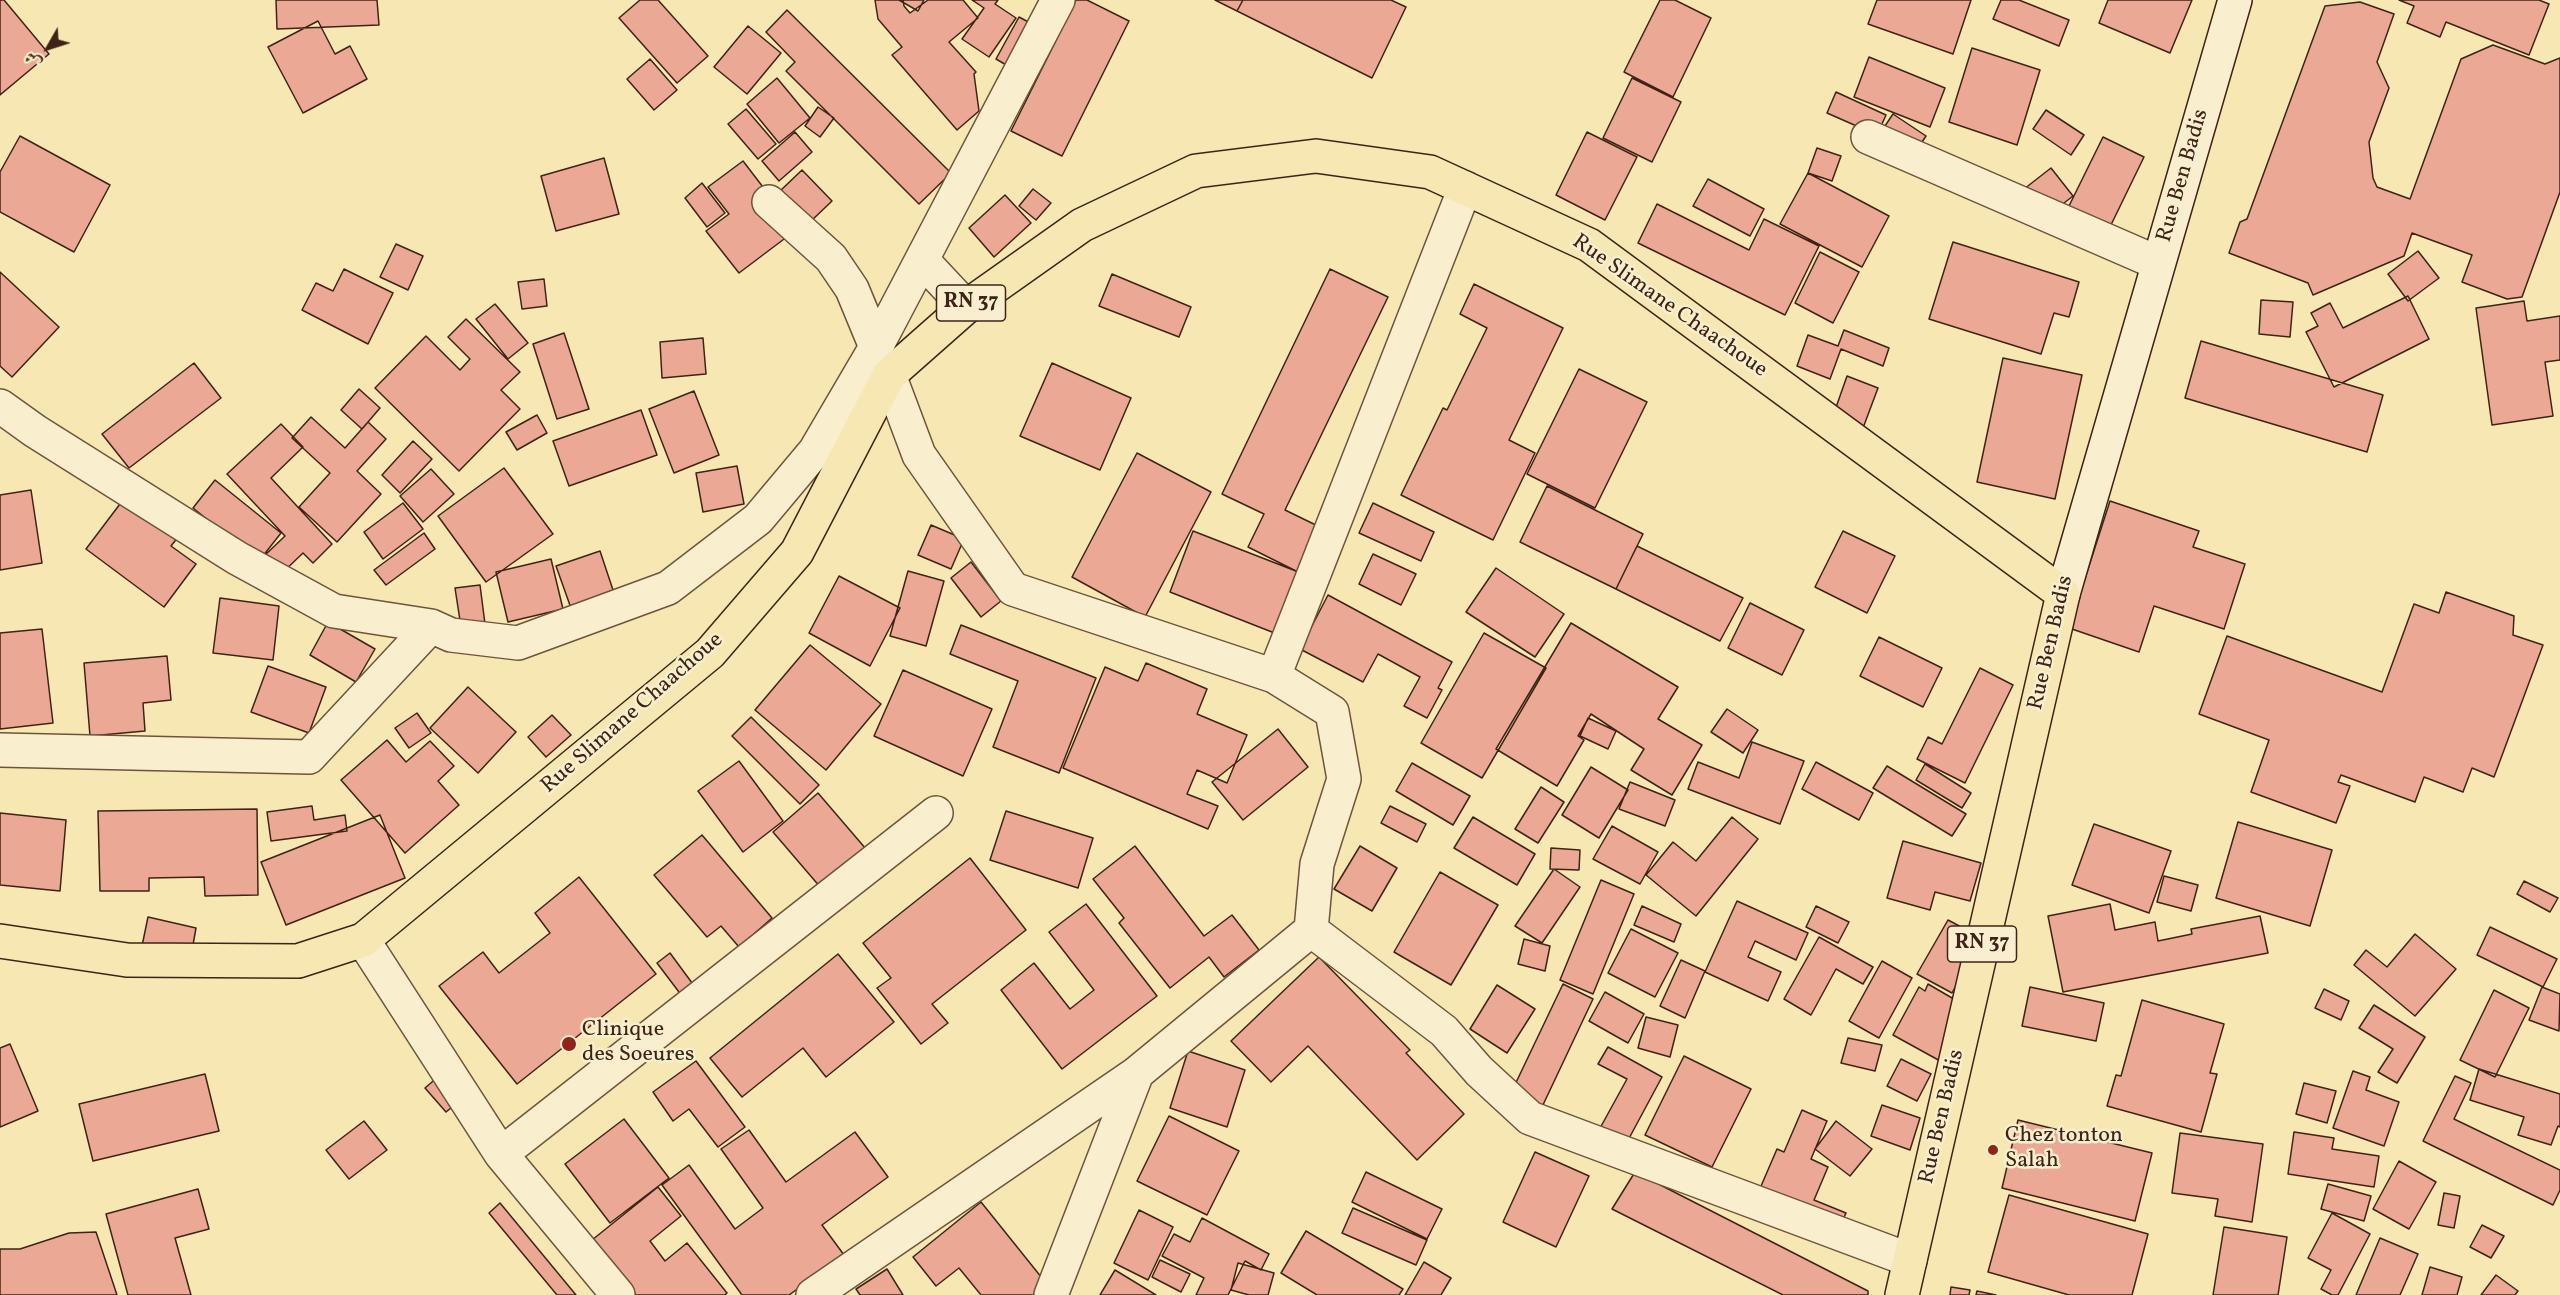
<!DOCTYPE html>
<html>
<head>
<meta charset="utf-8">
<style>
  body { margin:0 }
  #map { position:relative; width:2560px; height:1295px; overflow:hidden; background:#f6e7b3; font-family:Vollkorn,Amiri,serif }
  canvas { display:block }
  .north { position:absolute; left:18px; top:18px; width:60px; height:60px; -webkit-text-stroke:4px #f9efce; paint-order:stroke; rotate:231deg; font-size:16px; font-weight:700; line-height:24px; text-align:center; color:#3f2316 }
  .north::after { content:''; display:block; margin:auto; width:21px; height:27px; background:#3f2316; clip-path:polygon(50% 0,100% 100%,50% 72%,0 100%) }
</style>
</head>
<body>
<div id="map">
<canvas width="2560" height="1295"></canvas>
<div class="north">ش</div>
</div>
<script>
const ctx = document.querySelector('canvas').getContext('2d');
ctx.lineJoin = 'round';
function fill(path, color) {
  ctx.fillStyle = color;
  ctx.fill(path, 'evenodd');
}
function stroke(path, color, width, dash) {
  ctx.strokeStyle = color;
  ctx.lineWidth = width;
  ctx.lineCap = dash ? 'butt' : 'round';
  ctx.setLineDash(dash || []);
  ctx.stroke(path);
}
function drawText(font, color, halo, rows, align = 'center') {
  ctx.font = font + ' Vollkorn,serif';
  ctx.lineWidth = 5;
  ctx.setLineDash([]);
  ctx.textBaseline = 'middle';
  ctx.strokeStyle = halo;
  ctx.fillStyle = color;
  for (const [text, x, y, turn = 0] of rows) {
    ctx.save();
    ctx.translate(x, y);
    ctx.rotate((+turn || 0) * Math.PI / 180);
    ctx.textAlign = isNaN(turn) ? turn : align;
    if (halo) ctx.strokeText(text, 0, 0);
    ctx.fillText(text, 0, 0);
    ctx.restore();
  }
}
const building = new Path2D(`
  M0 0H4L49 54 0 95Z
  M276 0H377L379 25 277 29Z
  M640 0H658L708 56 677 83 619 18Z
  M875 0H903L904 6 910 13 928 0H963L978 18 949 42 976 72 974 74 979 111 957 130 892 55 902 47 878 19Z
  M899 0H924L918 11Z
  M972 0H998L995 4 1016 18 989 57 962 39 984 8Z
  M1076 0H1087L1129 21 1062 156 1011 131Z
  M1215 0H1243L1237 11Z
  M1243 0H1391L1406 7 1372 78 1237 11Z
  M1660 0H1675L1711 18 1673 97 1624 72Z
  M1877 0H1971L1953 54 1868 24Z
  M2001 0H2019L2069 20 2059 46 1993 19Z
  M2108 0H2192L2170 53 2099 23Z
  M2399 0H2539L2549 4 2529 55 2446 22 2440 37 2407 23 2414 6Z
  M2360 2 2394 14 2377 62 2389 88 2369 142 2373 178 2377 187 2410 199 2461 59 2493 45 2545 64 2560 58V192L2522 297 2507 299 2462 282 2472 255 2412 233 2404 256 2313 295 2308 283 2229 253 2240 222 2247 219 2325 6Z
  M787 10 951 173 919 204 786 71 795 62 766 32Z
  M1019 17 1051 34 1027 77 996 59Z
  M318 21 335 54 350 46 367 79 303 113 268 47Z
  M748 26 781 53 747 94 714 67Z
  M1972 48 2040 70 2017 145 1949 122Z
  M1869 57 1945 88 1930 127 1854 97Z
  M650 59 677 90 654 110 627 79Z
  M777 78 810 118 779 143 747 104Z
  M1632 78 1681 102 1652 162 1603 138Z
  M1836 92 1886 115 1877 135 1827 113Z
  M818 107 834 118 820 137 805 126Z
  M746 109 776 144 758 159 728 124Z
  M2046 110 2084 135 2071 155 2033 129Z
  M1893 114 1926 136 1912 157 1879 135Z
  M795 132 812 152 779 181 762 161Z
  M1587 132 1637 157 1605 220 1556 195Z
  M20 136 110 185 74 252 0 212V172Z
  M2103 137 2144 157 2109 229 2068 208Z
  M1817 148 1841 156 1832 181 1808 173Z
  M604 158 619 214 556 231 541 176Z
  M743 161 796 230 739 273 706 231 729 214 708 187Z
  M2051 168 2073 196 2037 224 2015 196Z
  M802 170 832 201 810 222 780 191Z
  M1808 173 1889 216 1862 267 1780 224Z
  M1708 179 1764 209 1750 236 1693 206Z
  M702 183 725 213 707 227 685 198Z
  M1033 189 1051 203 1036 220 1019 206Z
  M1005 195 1031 223 994 257 969 228Z
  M1657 204 1749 250 1764 219 1819 246 1785 315 1638 243Z
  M1953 242 2079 282 2069 317 2054 313 2041 354 1929 319Z
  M396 244 423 256 408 290 380 277Z
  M2418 251 2439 278 2408 301 2388 274Z
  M1820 252 1859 272 1833 323 1795 303Z
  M344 269 393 293 368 344 302 310 316 283 333 291Z
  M1330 269 1388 297 1285 510 1324 529 1302 574 1248 547 1264 514 1222 494Z
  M0 272 59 327 12 377 0 366Z
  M1112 274 1191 307 1179 337 1099 306Z
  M544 279 547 306 522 309 518 282Z
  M1474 284 1563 328 1509 440 1535 453 1493 540 1401 495 1443 408 1447 410 1487 328 1460 314Z
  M2408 296 2429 339 2334 387 2306 332 2318 326 2311 313 2330 303 2343 328Z
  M2261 300 2293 302 2290 337 2259 334Z
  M2524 301 2527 321 2560 316V360L2545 362 2553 416 2492 425 2476 308Z
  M495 304 528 343 508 359 476 319Z
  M466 319 520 372 501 390 520 409 459 471 375 388 426 336 460 370 470 359 448 337Z
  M1844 330 1889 348 1883 366 1841 349 1830 379 1797 366 1808 335 1838 346Z
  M564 333 589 409 557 419 533 344Z
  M703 338 706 374 662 378 660 342Z
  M2201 341 2383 395 2367 452 2185 398Z
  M2003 358 2082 375 2055 499 1977 482Z
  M194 363 221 398 129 468 102 434Z
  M1052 363 1131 398 1100 470 1020 436Z
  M1579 369 1647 402 1595 508 1527 474Z
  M1847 376 1878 388 1863 428 1833 416Z
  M359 389 380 408 362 429 341 410Z
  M694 391 719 455 674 473 649 409Z
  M641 410 657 455 569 486 553 441Z
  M537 415 547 433 517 450 506 432Z
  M311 417 345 448 368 422 386 439 357 471 381 494 337 542 299 507 330 473 292 438Z
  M281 424 303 447 271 478 332 544 313 563 303 553 280 575 263 557 285 536 227 474Z
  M413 441 432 459 400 493 382 475Z
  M1137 453 1211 492 1145 617 1072 577Z
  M737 466 744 504 703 512 696 473Z
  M504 468 553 534 486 582 438 516Z
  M431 469 454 494 423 522 400 496Z
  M215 480 281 533 259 561 193 508Z
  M1547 486 1643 534 1616 589 1520 542Z
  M31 490 42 563 0 570V495Z
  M126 496 179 536 171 546 196 564 164 607 86 549Z
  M2110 501 2199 531 2193 547 2245 564 2224 629 2154 606 2139 652 2069 628Z
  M403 503 423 529 383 559 364 532Z
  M1373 503 1434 532 1421 561 1359 533Z
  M931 525 964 539 951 569 918 555Z
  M1193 531 1301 573 1277 634 1170 592Z
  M1843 531 1895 556 1867 613 1815 587Z
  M424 533 435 549 386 585 374 570Z
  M1637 546 1743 598 1720 641 1616 589Z
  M600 551 615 596 572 611 556 566Z
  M1373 554 1416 574 1401 605 1359 584Z
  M551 559 563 609 508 622 496 572Z
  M971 562 1001 601 981 617 951 578Z
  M1496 568 1564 614 1535 657 1466 612Z
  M908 571 944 581 926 646 890 636Z
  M839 576 900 608 870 666 809 633Z
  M480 585 485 624 461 627 455 588Z
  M2446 592 2514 616 2513 635 2543 645 2494 777 2472 768 2463 792 2424 777 2415 802 2341 775 2338 782 2350 786 2336 823 2251 792 2269 740 2199 714 2227 636 2382 692 2414 604 2439 613Z
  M1328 595 1452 662 1438 688 1442 690 1427 718 1404 706 1420 677 1378 654 1363 682 1300 649Z
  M220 598 279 606 273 660 213 653Z
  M1750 603 1804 630 1782 675 1728 648Z
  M328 622 375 649 356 682 310 655Z
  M1571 623 1678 687 1658 719 1702 745 1672 795 1631 770 1644 749 1591 714 1578 736 1584 740 1557 786 1496 749Z
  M961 625 1096 678 1059 773 993 747 1018 681 950 654Z
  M42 629 53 723 0 729V633Z
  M1484 633 1546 668 1482 778 1421 743Z
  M1879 637 1942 668 1923 707 1860 676Z
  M810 645 881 704 826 770 755 710Z
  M167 656 171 700 143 703 145 731 90 736 84 663Z
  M1146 663 1207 689 1197 714 1247 735 1227 783 1197 770 1187 794 1218 806 1208 829 1063 768 1105 667 1138 681Z
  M268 666 326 687 309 733 251 712Z
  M1980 668 2013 685 1965 783 1917 759 1928 737 1942 744Z
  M903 670 992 709 963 776 874 736Z
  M468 687 516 732 478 773 430 728Z
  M1727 709 1758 730 1743 753 1711 732Z
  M417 713 431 733 409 748 395 728Z
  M552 715 571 735 546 757 528 737Z
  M751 717 819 785 800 804 732 736Z
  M1588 718 1616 731 1608 749 1580 736Z
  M1278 729 1308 767 1243 820 1212 782Z
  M387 740 406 762 430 741 454 766 438 781 459 805 405 853 341 780Z
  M1752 742 1804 761 1780 824 1688 789 1698 762 1739 778Z
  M739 761 783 821 743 852 698 791Z
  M1816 762 1873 793 1859 820 1802 789Z
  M1412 763 1470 796 1453 825 1396 791Z
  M1925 764 1971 793 1962 808 1916 780Z
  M1887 766 1966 814 1952 836 1873 788Z
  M1591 767 1628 790 1599 838 1562 815Z
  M1630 782 1675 800 1665 826 1619 809Z
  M1541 787 1564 802 1538 843 1515 829Z
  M818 793 866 849 821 888 773 832Z
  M312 806 314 820 345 815 347 831 271 841 267 812Z
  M1390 806 1426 824 1417 842 1381 823Z
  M257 809 258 895 205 896 204 877 149 878V891H100L98 811Z
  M1006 811 1093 838 1078 888 990 860Z
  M0 813 66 820 60 891 0 885Z
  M380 815 405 878 286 925 261 862Z
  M1473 817 1535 854 1517 885 1454 848Z
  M1732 817 1758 839 1696 916 1646 875 1673 842 1696 861Z
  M2238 822 2332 850 2310 926 2216 898Z
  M2094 824 2171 851 2149 913 2072 885Z
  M1612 826 1658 852 1640 884 1593 859Z
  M702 835 772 918 739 947 721 926 707 937 654 875Z
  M1903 841 1981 863 1970 901 1935 892 1930 910 1887 898Z
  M1135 846 1204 936 1232 915 1259 950 1224 977 1209 957 1170 988 1119 923 1124 918 1093 879Z
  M1360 846 1397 868 1372 911 1334 889Z
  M1551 848 1580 850 1579 870 1550 869Z
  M970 858 1026 930 932 1004 948 1023 921 1044 877 988 891 978 863 943Z
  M1554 869 1580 887 1542 943 1515 926Z
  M1440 872 1498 905 1451 985 1394 952Z
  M2164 876 2198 885 2191 911 2157 902Z
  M579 877 656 974 517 1084 439 986 483 952 499 973 550 933 535 913Z
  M1601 880 1634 894 1593 994 1560 980Z
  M2524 881 2558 898 2550 912 2517 894Z
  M1737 901 1808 933 1796 960 1755 941 1748 957 1781 972 1768 1001 1705 972Z
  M1086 904 1157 996 1062 1069 1001 990 1034 963 1070 1009 1094 990 1049 932Z
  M2110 904 2115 930 2155 922 2158 941 2192 934 2191 929 2260 916 2268 953 2063 992 2048 916Z
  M1642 906 1681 924 1674 942 1634 925Z
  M1816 906 1849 922 1838 943 1806 927Z
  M148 917 196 928 191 956 142 946Z
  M1948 920 1982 938 1952 993 1917 974Z
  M2490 927 2557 959 2543 987 2477 955Z
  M1631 929 1678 953 1655 997 1608 973Z
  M2415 934 2456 969 2415 1016 2354 965 2366 950 2387 967Z
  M1819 937 1873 967 1863 984 1836 969 1811 1015 1784 999Z
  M1524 939 1550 946 1545 971 1518 964Z
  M670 953 695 987 682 996 657 963Z
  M838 954 894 1022 826 1077 803 1048 742 1097 710 1058Z
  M1319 957 1410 1050 1406 1053 1464 1114 1417 1160 1308 1046 1271 1082 1231 1041Z
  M1681 960 1705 971 1685 1018 1660 1006Z
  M1882 961 1912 978 1879 1038 1849 1021Z
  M1563 984 1593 999 1542 1107 1511 1093Z
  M1928 984 1971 1009 1942 1062 1893 1035 1919 987 1925 991Z
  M1497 985 1535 1009 1507 1053 1470 1029Z
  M2030 987 2104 1003 2096 1041 2022 1026Z
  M2542 987 2560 994 2559 1031 2529 1020Z
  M2324 989 2349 1001 2341 1020 2315 1008Z
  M2494 990 2529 1008 2495 1077 2460 1060Z
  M1605 992 1644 1014 1628 1043 1589 1021Z
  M2142 1000 2224 1024 2210 1073 2217 1074 2201 1132 2107 1106 2116 1075 2121 1076Z
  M2374 1005 2425 1037 2397 1083 2378 1072 2393 1049 2359 1028Z
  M1646 1017 1678 1025 1670 1057 1638 1048Z
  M1848 1038 1882 1045 1875 1071 1841 1063Z
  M10 1044 38 1111 0 1127V1048Z
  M1608 1047 1662 1077 1626 1144 1599 1130 1627 1079 1598 1064Z
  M1188 1051 1245 1070 1227 1127 1170 1108Z
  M1684 1056 1751 1089 1712 1167 1645 1135Z
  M1901 1059 1931 1074 1917 1101 1887 1086Z
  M696 1061 745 1127 718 1147 689 1109 673 1121 653 1092Z
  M2479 1069 2560 1094V1127L2558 1126 2551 1145 2518 1135 2524 1117 2470 1100Z
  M446 1070 467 1095 446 1112 425 1088Z
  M2353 1071 2370 1077 2366 1090 2399 1102 2384 1146 2333 1128Z
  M205 1074 219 1131 93 1161 79 1104Z
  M2455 1076 2471 1083 2454 1119 2560 1170V1190L2553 1205 2423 1141Z
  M2304 1083 2336 1091 2327 1123 2296 1114Z
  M1882 1105 1920 1118 1910 1150 1871 1136Z
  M1802 1110 1827 1121 1811 1159 1828 1167 1814 1200 1846 1213 1836 1235 1755 1200 1777 1149 1784 1152Z
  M1169 1116 1239 1151 1207 1215 1137 1181Z
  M624 1119 669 1178 610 1223 565 1164Z
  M2018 1120 2152 1153 2135 1221 2002 1188Z
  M364 1121 387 1150 349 1179 326 1150Z
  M1836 1121 1872 1149 1850 1176 1815 1149Z
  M749 1130 786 1182 855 1132 888 1177 822 1225 844 1255 789 1295H742L662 1185 689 1165 735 1229 763 1208 721 1149Z
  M2294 1132 2334 1138 2332 1149 2379 1156 2374 1187 2288 1174Z
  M2180 1133 2263 1144 2252 1222 2215 1216 2218 1199 2172 1193Z
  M1535 1152 1589 1176 1556 1247 1503 1222Z
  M2399 1161 2436 1182 2409 1229 2373 1209Z
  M1366 1172 1442 1209 1427 1239 1352 1202Z
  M1635 1172 1868 1291V1295H1783L1612 1209Z
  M2328 1184 2371 1196 2364 1221 2321 1209Z
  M658 1187 681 1216 650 1241 665 1261 687 1243 727 1293 725 1295H636L592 1240Z
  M198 1189 209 1229 175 1238 191 1295H128L106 1214Z
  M2444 1193 2460 1196 2454 1228 2438 1225Z
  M2009 1195 2148 1234 2132 1295H2069L1988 1272Z
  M981 1202 1050 1288 1040 1295H981L959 1268 936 1286 913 1257Z
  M500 1203 576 1295H557L489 1213Z
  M1353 1208 1427 1240 1416 1265 1342 1233Z
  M1139 1210 1173 1227 1148 1280 1114 1263Z
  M2332 1213 2370 1234 2338 1295H2332L2321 1289 2331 1270 2308 1258Z
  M1202 1218 1269 1254 1261 1270 1245 1261 1228 1295H1196L1204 1278 1162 1256 1174 1234 1190 1242Z
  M2482 1225 2504 1236 2491 1258 2470 1247Z
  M2224 1227 2287 1237 2278 1295H2213Z
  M1306 1231 1403 1289 1399 1295H1317L1281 1273Z
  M96 1232 117 1295H0V1249H20L69 1233Z
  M2380 1238 2418 1254 2400 1295H2356Z
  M1160 1260 1190 1274 1181 1292 1152 1277Z
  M1424 1262 1451 1278 1441 1295H1405Z
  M1238 1263 1274 1273 1268 1295H1249L1231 1290Z
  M2430 1267 2462 1277 2457 1295H2422Z
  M887 1269 903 1295H860L856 1289Z
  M1115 1270 1156 1295H1100Z
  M2496 1275 2518 1291 2515 1295H2481Z
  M1951 1287 1970 1290 1969 1295H1950Z
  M1977 1291 1996 1295H1976Z`);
const street = new Path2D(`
  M1868 137 2158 263
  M769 202 831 258 852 289 876 347
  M923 261 966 307
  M889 375 919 455 1013 589 1274 676 1332 712 1344 779 1317 864 1311 930 1137 1073
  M0 406 35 431 237 558 334 611 431 626 451 635 518 643 668 588 758 519 815 451 876 347 1058 0
  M1274 676 1465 188
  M0 750 309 757 431 626
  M1311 930 1444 1031 1479 1071 1530 1118 1910 1260
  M363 940 501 1154
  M618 1295 501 1154 936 813
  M813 1295 1137 1073 1051 1295`);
const secondary = new Path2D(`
  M2063 594 2235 0`);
const primary = new Path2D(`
  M0 941 127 960 298 961 363 940 710 653 797 552 889 375 966 307 1082 225 1196 171 1316 156 1430 172 1589 245 2063 594 1902 1295`);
const markers = [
  [569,1044,8,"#8f2418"],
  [1993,1150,6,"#8f2418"]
];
const shields = [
  [971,303,69],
  [1982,944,69]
];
const shieldNames = [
  ["RN 37",971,303],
  ["RN 37",1982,944]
];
const streetNames = [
  ["Rue Ben Badis",2184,176,-74],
  ["Rue Slimane Chaachoue",1669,307,35],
  ["Rue Ben Badis",2052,643,-77],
  ["Rue Slimane Chaachoue",633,714,-41],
  ["Rue Ben Badis",1943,1117,-77]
];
const poiNames = [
  ["Clinique",582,1031],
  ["des Soeures",582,1056],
  ["Chez tonton",2005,1137],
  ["Salah",2005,1162]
];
fill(building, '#eba995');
stroke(building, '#3f2316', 1.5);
stroke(street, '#6d543d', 36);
stroke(secondary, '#3f2316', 36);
stroke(primary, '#3f2316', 36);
stroke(street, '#f9efce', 33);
stroke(secondary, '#f9efce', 33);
stroke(primary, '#f6e7b3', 33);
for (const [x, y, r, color] of markers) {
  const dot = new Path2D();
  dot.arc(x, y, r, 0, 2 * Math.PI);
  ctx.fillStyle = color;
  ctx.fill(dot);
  stroke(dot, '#f9efce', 2);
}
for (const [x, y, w] of shields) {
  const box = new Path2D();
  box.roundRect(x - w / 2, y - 18, w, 36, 4.5);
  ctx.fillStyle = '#f9efce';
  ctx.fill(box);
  stroke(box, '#3f2316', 1.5);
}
drawText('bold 21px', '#3f2316', null, shieldNames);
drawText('22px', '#3f2316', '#f9efce', streetNames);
drawText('22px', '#3f2316', '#f9efce', poiNames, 'left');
</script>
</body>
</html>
